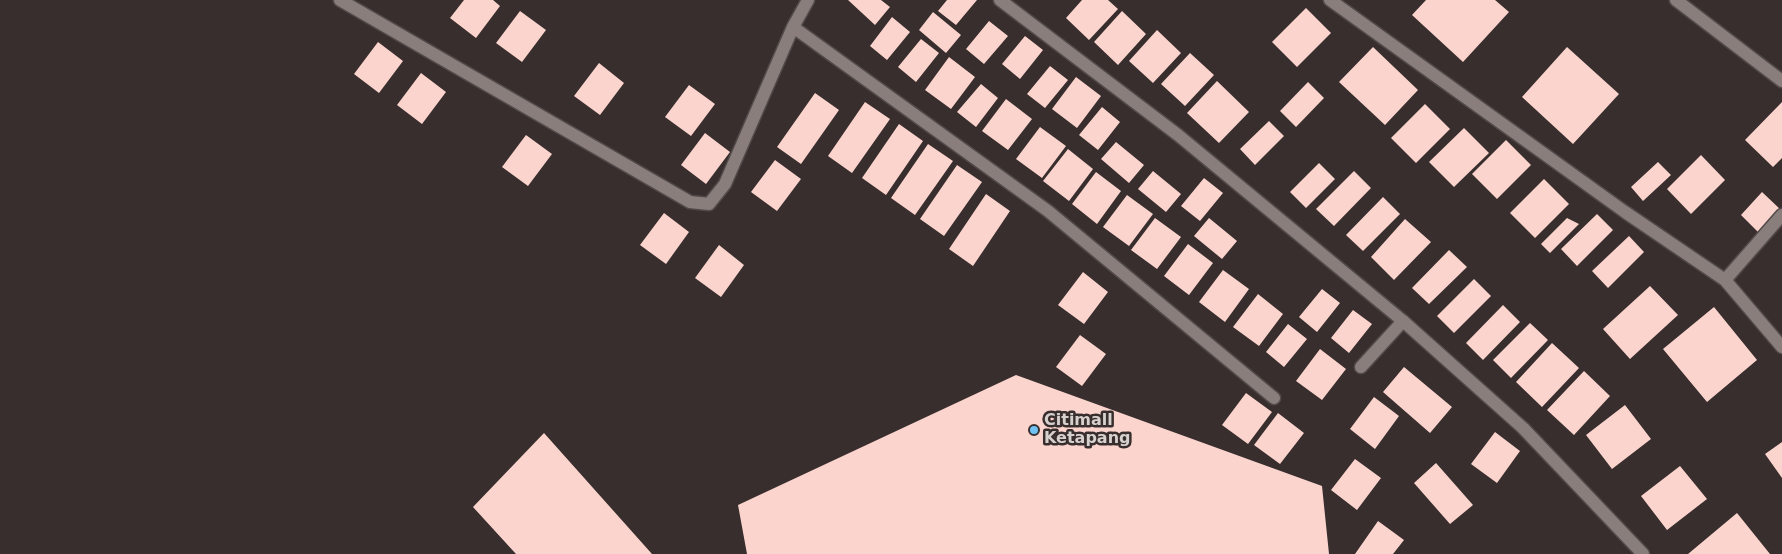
<!DOCTYPE html>
<html>
<head>
<meta charset="utf-8">
<style>
  body { margin:0 }
  canvas { display:block; background:#382e2d }
</style>
</head>
<body>
<canvas width="1782" height="554"></canvas>
<script>
const ctx = document.querySelector('canvas').getContext('2d');
ctx.lineJoin = 'round';
function fill(path, color) {
  ctx.fillStyle = color;
  ctx.fill(path, 'evenodd');
}
function stroke(path, color, width, dash) {
  ctx.strokeStyle = color;
  ctx.lineWidth = width;
  ctx.lineCap = dash ? 'butt' : 'round';
  ctx.setLineDash(dash || []);
  ctx.stroke(path);
}
function drawText(font, color, halo, rows, align = 'center') {
  ctx.font = font + ' "DejaVu Sans",sans-serif';
  ctx.lineWidth = 5;
  ctx.setLineDash([]);
  ctx.textBaseline = 'middle';
  ctx.strokeStyle = halo;
  ctx.fillStyle = color;
  for (const [text, x, y, turn = 0] of rows) {
    ctx.save();
    ctx.translate(x, y);
    ctx.rotate((+turn || 0) * Math.PI / 180);
    ctx.textAlign = isNaN(turn) ? turn : align;
    if (halo) ctx.strokeText(text, 0, 0);
    ctx.fillText(text, 0, 0);
    ctx.restore();
  }
}
const building = new Path2D(`
  M464 0H493L500 6 476 38 450 18Z
  M848 0H881L890 7 875 25Z
  M947 0H977L956 25 938 11Z
  M1082 0H1108L1118 9 1089 40 1066 18Z
  M1426 0H1495L1509 12 1463 62 1412 15Z
  M1306 8 1331 33 1297 67 1272 42Z
  M520 11 546 30 522 62 496 43Z
  M1122 11 1146 34 1118 65 1094 42Z
  M933 12 961 35 946 53 919 30Z
  M892 17 910 32 887 60 870 46Z
  M989 21 1008 36 984 64 966 49Z
  M1157 30 1181 53 1153 83 1129 61Z
  M1025 36 1043 50 1020 79 1002 64Z
  M921 39 939 53 916 82 898 67Z
  M378 42 403 61 379 93 354 74Z
  M1373 47 1418 90 1385 125 1339 82Z
  M1567 47 1619 94 1573 144 1522 97Z
  M1190 53 1214 75 1185 106 1161 84Z
  M949 57 975 77 951 109 925 90Z
  M599 63 624 83 600 115 574 96Z
  M1050 66 1068 80 1045 108 1027 94Z
  M421 73 446 92 422 124 397 105Z
  M1076 77 1101 96 1077 128 1052 109Z
  M1217 81 1249 112 1219 143 1187 113Z
  M1308 82 1324 98 1296 127 1280 111Z
  M981 84 998 98 976 127 957 112Z
  M689 85 715 104 691 136 665 117Z
  M815 93 839 110 801 164 777 147Z
  M1006 99 1032 119 1008 150 982 131Z
  M865 102 890 119 852 173 828 156Z
  M1782 102V158L1773 167 1745 140Z
  M1425 104 1450 129 1416 163 1391 138Z
  M1102 107 1120 122 1098 150 1079 135Z
  M1269 121 1284 136 1255 165 1240 149Z
  M899 124 923 141 886 195 862 178Z
  M1040 127 1066 146 1042 178 1016 159Z
  M1464 128 1489 153 1454 187 1429 162Z
  M705 133 730 152 706 184 681 165Z
  M526 135 552 154 528 186 502 167Z
  M1506 140 1531 165 1497 199 1472 174Z
  M1116 142 1144 165 1129 183 1101 159Z
  M928 144 953 161 915 215 891 198Z
  M1068 149 1093 169 1069 201 1043 181Z
  M1701 155 1725 180 1691 214 1667 189Z
  M775 160 801 179 777 211 751 192Z
  M1658 162 1671 175 1643 201 1631 187Z
  M1319 163 1335 179 1306 208 1290 192Z
  M957 165 982 182 944 236 920 219Z
  M1153 171 1181 194 1166 212 1138 189Z
  M1354 171 1371 188 1334 226 1316 209Z
  M1096 172 1121 191 1097 224 1072 204Z
  M1204 178 1223 193 1200 221 1181 206Z
  M1544 179 1569 204 1535 238 1510 213Z
  M1762 192 1781 210 1758 232 1741 215Z
  M986 194 1010 211 973 266 949 249Z
  M1127 195 1153 214 1129 246 1103 227Z
  M1383 197 1400 214 1363 251 1346 235Z
  M664 213 689 232 666 264 640 245Z
  M1597 214 1613 230 1577 266 1561 249Z
  M1155 218 1181 237 1157 269 1131 250Z
  M1209 218 1237 241 1222 259 1194 236Z
  M1567 218 1579 224 1550 253 1541 244Z
  M1405 219 1431 242 1394 280 1371 257Z
  M1629 236 1644 252 1608 288 1592 271Z
  M1188 244 1213 263 1189 295 1164 276Z
  M719 245 744 265 721 297 695 278Z
  M1449 250 1467 267 1429 304 1412 288Z
  M1223 270 1249 289 1225 322 1199 302Z
  M1083 272 1108 292 1084 324 1058 305Z
  M1474 279 1491 296 1454 333 1437 316Z
  M1650 286 1678 315 1630 359 1603 329Z
  M1322 289 1340 303 1317 332 1299 317Z
  M1258 294 1283 314 1259 346 1233 327Z
  M1503 305 1520 322 1483 360 1466 343Z
  M1714 307 1757 360 1707 402 1663 349Z
  M1353 310 1372 324 1349 353 1331 338Z
  M1530 323 1548 340 1511 378 1493 360Z
  M1288 324 1307 339 1284 367 1266 352Z
  M1080 335 1106 354 1082 386 1056 367Z
  M1552 343 1579 368 1542 407 1516 382Z
  M1320 349 1346 369 1322 400 1296 381Z
  M1404 367 1452 407 1430 433 1383 392Z
  M1584 371 1610 396 1574 435 1547 410Z
  M1016 375 1322 486 1329 554H747L738 505Z
  M1246 393 1272 412 1248 444 1222 425Z
  M1374 397 1399 416 1375 449 1350 429Z
  M1625 405 1651 439 1612 469 1586 435Z
  M1278 413 1304 433 1280 464 1254 445Z
  M1495 432 1520 451 1497 483 1471 464Z
  M544 433 652 554H516L473 507Z
  M1782 442V478L1765 454Z
  M1355 459 1381 478 1357 510 1331 490Z
  M1436 463 1473 505 1450 524 1414 483Z
  M1680 466 1707 499 1667 530 1641 496Z
  M1737 513 1770 554H1688Z
  M1378 521 1404 540 1393 554H1355Z`);
const service = new Path2D(`
  M1361 367 1403 321`);
const minor = new Path2D(`
  M340 0 690 202 709 204 725 184 793 27
  M808 0 793 27 1048 211 1274 398
  M1000 0 1178 135 1403 321 1523 428 1643 554
  M1330 0 1625 212 1725 280 1782 347
  M1676 0 1782 81
  M1725 280 1782 215`);
const markers = [
  [1034,430,5,"#70c2f4"]
];
const poiNames = [
  ["Citimall",1044,421],
  ["Ketapang",1044,439]
];
fill(building, '#fcd4ce');
stroke(service, '#524a49', 15);
stroke(minor, '#524a49', 15);
stroke(service, '#897e7c', 12);
stroke(minor, '#897e7c', 12);
for (const [x, y, r, color] of markers) {
  const dot = new Path2D();
  dot.arc(x, y, r, 0, 2 * Math.PI);
  ctx.fillStyle = color;
  ctx.fill(dot);
  stroke(dot, '#382e2d', 2);
}
drawText('bold 16px', '#d6d0cf', '#382e2d', poiNames, 'left');
</script>
</body>
</html>
